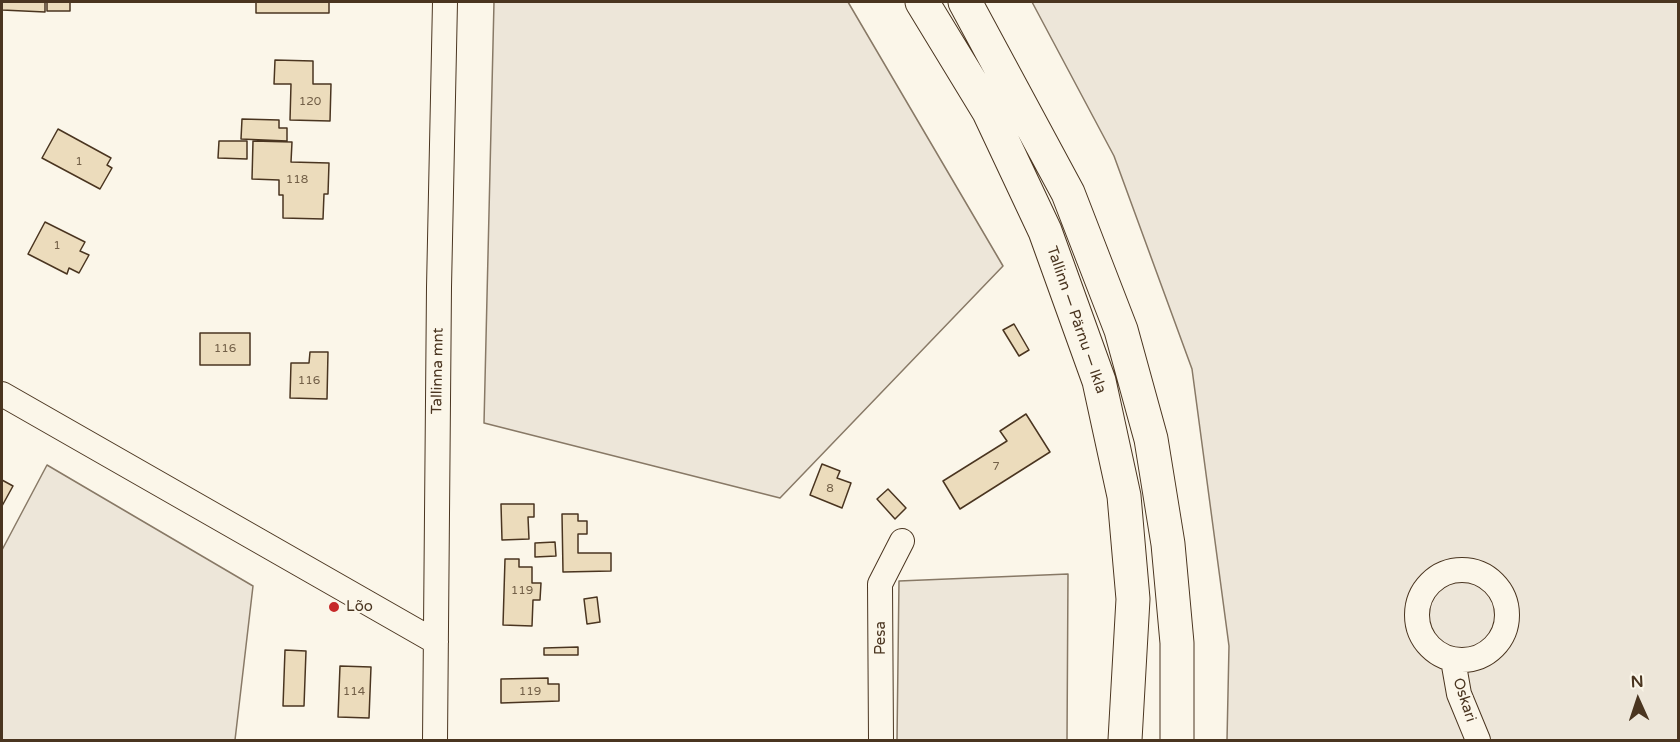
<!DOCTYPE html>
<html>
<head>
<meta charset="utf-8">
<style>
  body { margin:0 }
  #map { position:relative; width:1680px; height:742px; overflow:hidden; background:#fbf6e9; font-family:"Varela Round",sans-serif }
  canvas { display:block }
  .frame { position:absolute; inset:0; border:3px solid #4a3520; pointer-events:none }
  .north { position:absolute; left:1608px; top:670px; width:60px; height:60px; -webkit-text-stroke:4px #fbf6e9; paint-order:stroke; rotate:357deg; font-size:16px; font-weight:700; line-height:24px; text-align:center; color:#4a3520 }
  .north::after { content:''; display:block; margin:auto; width:21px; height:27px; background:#4a3520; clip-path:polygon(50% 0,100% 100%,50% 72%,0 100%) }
</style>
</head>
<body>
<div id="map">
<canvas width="1680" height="742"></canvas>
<div class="frame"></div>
<div class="north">N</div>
</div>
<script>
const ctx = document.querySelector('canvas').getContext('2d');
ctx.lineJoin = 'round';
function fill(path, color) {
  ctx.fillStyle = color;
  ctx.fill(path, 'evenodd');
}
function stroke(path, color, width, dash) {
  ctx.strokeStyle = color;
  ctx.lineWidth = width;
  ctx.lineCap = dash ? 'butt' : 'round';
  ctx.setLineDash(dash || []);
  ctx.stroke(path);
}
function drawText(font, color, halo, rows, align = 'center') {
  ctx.font = font + ' "Varela Round",sans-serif';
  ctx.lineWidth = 4.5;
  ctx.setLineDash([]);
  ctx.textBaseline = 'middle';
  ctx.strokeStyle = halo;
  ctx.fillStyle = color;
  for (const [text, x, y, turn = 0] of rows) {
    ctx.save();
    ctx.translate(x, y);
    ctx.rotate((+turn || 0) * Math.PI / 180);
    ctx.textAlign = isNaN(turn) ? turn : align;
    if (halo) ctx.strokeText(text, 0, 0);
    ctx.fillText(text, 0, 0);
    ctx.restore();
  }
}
const green = new Path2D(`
  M494 2H848L1003 266 780 498 484 423Z
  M1032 2H1678V740H1227L1229 646 1192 369 1114 156Z
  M47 465 253 586 235 740H2V550Z
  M1068 574 1067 740H897L899 581Z`);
const building = new Path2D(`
  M2 2H45V12L2 10Z
  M47 2H70V11H47Z
  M256 2H329V13H256Z
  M275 60 313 61V84H331L330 121 290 120 291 84H274Z
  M242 119 279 120V128H287V141L241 139Z
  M58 129 111 158 107 165 112 168 100 189 42 158Z
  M219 141H247V159L218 158Z
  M253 141 292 142 291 162 329 163 328 194H324L323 219 283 218V195H279V180L252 179Z
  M45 222 85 242 80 251 89 255 79 273 69 268 67 274 28 254Z
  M1014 324 1029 350 1019 356 1003 330Z
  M200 333H250V365H200Z
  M310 352H328L327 399 290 398 291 363H309Z
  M1026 414 1050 452 960 509 943 481 1007 441 1000 431Z
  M822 464 840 471 837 478 851 483 842 508 810 495Z
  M2 480 13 486 2 506Z
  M888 489 906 508 895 519 877 499Z
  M501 504H534V517H528L529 539 502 540Z
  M562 514H578V521H587V534H578V553H611V571L563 572Z
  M555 542 556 556 535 557V543Z
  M505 559H519V567H532V583H541L540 600H533L532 626 503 625Z
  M597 597 600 622 587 624 584 599Z
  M578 647V655H544V648Z
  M285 650 306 651 304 706H283Z
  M340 666 371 667 369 718 338 717Z
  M548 678V684H559V701L501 703V679Z`);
const street = new Path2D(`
  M2 394 436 642
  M1417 615a45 45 0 1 1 90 0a45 45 0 1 1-90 0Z
  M1453 660 1459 694 1478 740
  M435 740 439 287 445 2
  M881 740 880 584 902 541`);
const highway = new Path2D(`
  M922 2 989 112 1045 231 1099 381 1124 496 1133 599 1125 740
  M965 2 1068 193 1121 330 1151 439 1168 544 1177 643V740`);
const markers = [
  [334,607,6,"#c62828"]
];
const numberNames = [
  ["120",310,102],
  ["1",79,162],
  ["118",297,180],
  ["1",57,246],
  ["116",225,349],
  ["116",309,381],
  ["7",996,467],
  ["8",830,489],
  ["119",522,591],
  ["114",354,692],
  ["119",530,692]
];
const streetNames = [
  ["Tallinn — Pärnu — Ikla",1076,320,71],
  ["Tallinna mnt",438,371,-89],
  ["Pesa",881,638,-90],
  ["Oskari",1464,700,72]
];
const poiNames = [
  ["Lõo",346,607]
];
fill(green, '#ede6d9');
stroke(green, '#887966', 1.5);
fill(building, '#ecdcbc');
stroke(building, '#4a3520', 1.5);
stroke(street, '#4a3520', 26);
stroke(highway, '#4a3520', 35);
stroke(street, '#fbf6e9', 24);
stroke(highway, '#fbf6e9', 33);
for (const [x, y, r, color] of markers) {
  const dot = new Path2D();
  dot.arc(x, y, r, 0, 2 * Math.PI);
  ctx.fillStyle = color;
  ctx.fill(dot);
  stroke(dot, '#fbf6e9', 2);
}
drawText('12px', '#725f47', null, numberNames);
drawText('15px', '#4a3520', '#fbf6e9', streetNames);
drawText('15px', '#4a3520', '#fbf6e9', poiNames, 'left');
</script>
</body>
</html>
